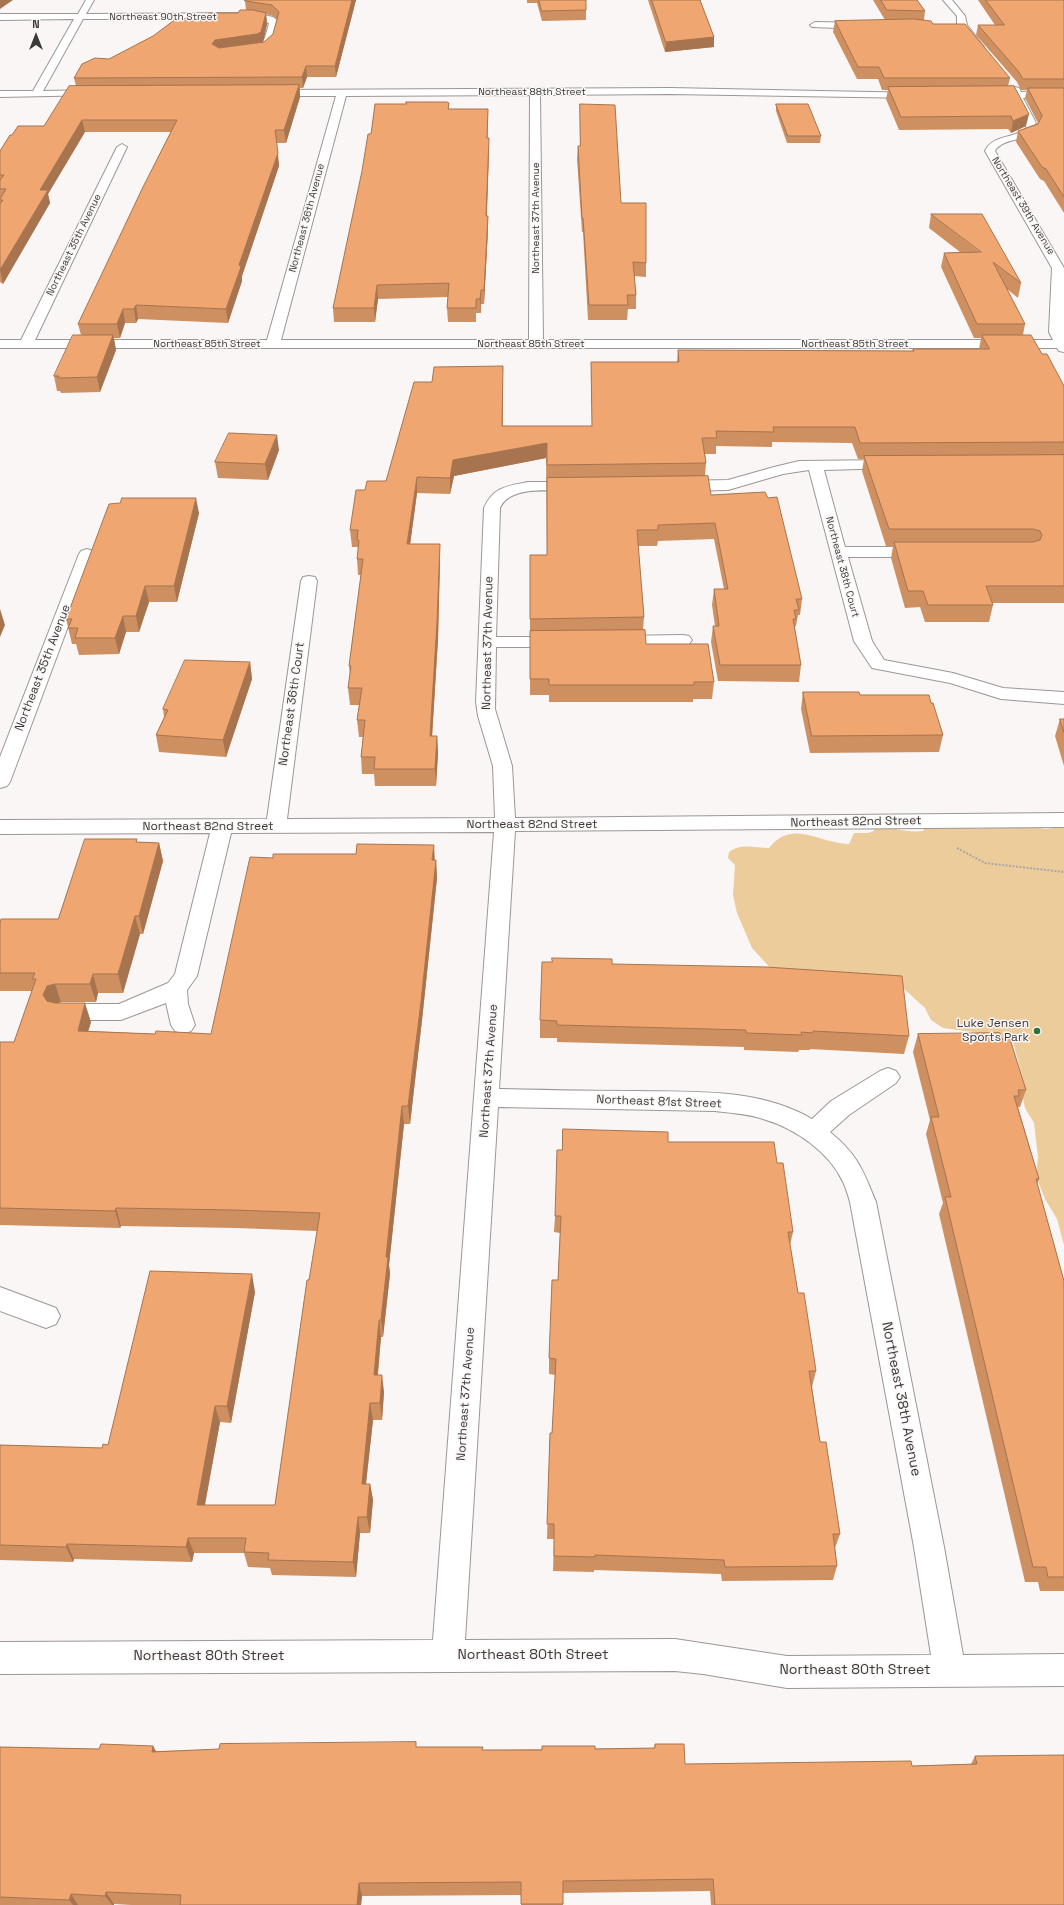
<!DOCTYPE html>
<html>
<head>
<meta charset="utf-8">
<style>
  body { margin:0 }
  #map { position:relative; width:1064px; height:1905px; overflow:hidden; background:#faf6f5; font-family:"Space Grotesk",sans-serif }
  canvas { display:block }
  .north { position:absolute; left:16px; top:16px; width:40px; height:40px; -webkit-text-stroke:3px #faf6f5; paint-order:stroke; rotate:0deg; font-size:11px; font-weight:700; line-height:16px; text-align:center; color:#3b3939 }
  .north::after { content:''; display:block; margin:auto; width:14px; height:18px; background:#3b3939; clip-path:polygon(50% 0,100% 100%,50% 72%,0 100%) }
</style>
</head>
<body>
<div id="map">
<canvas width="1064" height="1905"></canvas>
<div class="north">N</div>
</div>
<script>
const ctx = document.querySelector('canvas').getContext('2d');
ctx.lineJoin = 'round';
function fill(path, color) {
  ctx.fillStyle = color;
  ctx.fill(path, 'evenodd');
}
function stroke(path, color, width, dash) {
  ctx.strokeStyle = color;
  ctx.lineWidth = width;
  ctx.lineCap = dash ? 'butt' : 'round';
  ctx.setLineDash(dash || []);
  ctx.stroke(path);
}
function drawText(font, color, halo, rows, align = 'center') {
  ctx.font = font + ' "Space Grotesk",sans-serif';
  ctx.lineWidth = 3;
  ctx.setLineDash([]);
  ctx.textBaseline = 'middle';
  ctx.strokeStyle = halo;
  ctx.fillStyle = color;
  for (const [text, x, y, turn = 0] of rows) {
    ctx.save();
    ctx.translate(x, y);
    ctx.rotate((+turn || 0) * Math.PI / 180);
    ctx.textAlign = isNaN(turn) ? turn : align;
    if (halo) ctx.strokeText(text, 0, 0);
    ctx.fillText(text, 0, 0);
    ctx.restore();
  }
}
const green = new Path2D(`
  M873 825C890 827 906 833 923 831L925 828 967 825 978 829 998 826 1033 827 1045 829 1064 827V1245L1057 1219 1045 1199 1036 1176 1038 1157 1034 1123 1025 1108 1021 1089 1024 1082 1013 1042 973 1032 943 1028 931 1020 925 1008 904 989 892 985 774 972 752 948 737 913 733 895 735 865 728 858 729 852C742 843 754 848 769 848 793 818 820 844 849 844L854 833H868L874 831Z`);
const path = new Path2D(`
  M957 848 985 863 1064 872`);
const minor = new Path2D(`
  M86 0H94L86 14 254 13 273 17 279 22C273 43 272 51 249 55L244 52 246 50C265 45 264 42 269 23L254 19H83L43 91 95 90 100 93 99 95 0 97V91H33L74 19 0 20V14H78Z
  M943 0H952L965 16 967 25 984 47 982 49H976L957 25V16Z
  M815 22 864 23 869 26 864 29 812 27 810 25Z
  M1015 87 1019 88 1021 92 1064 91V97L1023 98 1035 121 1037 129C1027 142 1003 137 995 151L1064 268V352L1059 351 1057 348H0V340H21L117 147 122 144 127 147 35 340H267L336 96H271L266 93 271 90 670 88 921 93 922 95 917 98 670 94 540 95 543 340H1053L1049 332 1052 268 985 151C993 134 1014 139 1027 128L1013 98H989L984 95 989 92H1011V88ZM530 95 529 340H281L346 96Z
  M892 460 897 462 900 465 897 468 824 470 845 547H921L927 549 929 552 927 555 921 557H848L872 641 884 660 953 673 1003 688 1064 692V704L1001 699 950 683 872 668 854 641 809 470 783 474 728 490 680 491 675 489 672 486 675 483 680 481 728 480 774 467 799 461Z
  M528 482H577L582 484 585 487 582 490 577 492C556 491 510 484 500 508L496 637H559L565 638 568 642 565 646 559 647H496L495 709 512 766 515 818 1064 813V827L515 831 499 1089C545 1090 590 1091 636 1091 695 1092 759 1088 812 1119L831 1101 880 1071 888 1068 896 1071 900 1077 896 1083 849 1115 830 1132C858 1155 863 1170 876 1202L944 1547 963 1655 1064 1654V1686L787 1688 703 1674 675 1671 0 1674V1642L433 1640 494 832 231 833 197 976 187 990 188 1004 195 1025 191 1031 183 1034 175 1031 171 1025 166 1003 121 1020H61L53 1018 50 1012 53 1006 61 1004H119L168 983 175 974 210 833 0 834V820L267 819 301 581 303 577 309 576 315 577 317 581 287 819 495 818 493 766 478 716 476 702 484 508C493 487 507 486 528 482ZM498 1107 715 1111C732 1113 750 1114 766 1120 796 1129 830 1153 843 1182 846 1188 848 1195 850 1202L914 1547 931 1655 787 1656 675 1639 465 1640Z
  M87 549 93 551 95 554 10 782 7 786 0 788V757L79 554 81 551Z
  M683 635 689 636 692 640 689 644 616 646 610 645 607 641 610 637 616 636Z
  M0 1287 56 1308 60 1316 56 1324 46 1328 0 1311Z`);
const wall = new Path2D(`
  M245 0H356L336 77H307L303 88H300V97L286 143H276L279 166 242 276V281L228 323 138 319 136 323H125L120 338H114L116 350 100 392 61 393 60 391H57L54 376 81 335 78 324 171 132H85L48 194 50 203 3 284 0 282V151L12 135 44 126 76 86 74 78 109 59 206 20 238 13 246 10 245 1ZM266 14 273 16 277 19 273 34 264 42H263L267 24Z
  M527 0H586V20L542 21 537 3H527Z
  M648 0H700L714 37V47L665 52Z
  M873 0H917L925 11 924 20 933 24 1010 78 1008 86 1026 126 1011 133 1008 129 899 130 886 99 888 90H882L878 79H857L833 32 835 21 885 20Z
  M978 0H1064V213L1044 181 1040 179 1016 142 1018 131 1038 123 1025 98 1027 90H1021L1017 82 976 35 978 25H995Z
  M449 103V109L488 121 487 138 489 150 487 216H488V229L484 304H481V313H476V322H448L447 308 448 297 378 299 375 322H334L333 308 371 134 406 104Z
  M580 104 646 263V277L634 276 636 295V309H628L627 320H588L583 232H582L577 159 578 146H580Z
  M776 104 821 136 820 143H787L776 111Z
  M931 214 1021 283 1018 298 1007 289 1025 324 1023 335 1042 354 1064 386V603H993V605L989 622H925L920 607 905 608 891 558 893 546H886L862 471 864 459H858L852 443 772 442V447L716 446V454H705L706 463 705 476 711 495 802 599 800 615H798L796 626H795V629L801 665 799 682 718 681 711 642 713 626H715L712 605 714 589H724L714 539 658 541 657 546H638L644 617 643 630 646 644 714 682 712 699H693V702H549V695H530V555H547L546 458 454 476 450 494 417 493 410 544 440 560 438 639 432 736H437L438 753 436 786H375L374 774H362L361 757 363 737H359L357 720 359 705H350L348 688 350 675 349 666 361 575H358L357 559 358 551V547H352L350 530 365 490 386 481 503 381V426H592L591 376V362H677L678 350 912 351 913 349H979L981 338H974L941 267 944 253 960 252 929 228Z
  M279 450 268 480 218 478 215 462Z
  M199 513 177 602H149L139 632H126L119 654 79 655 76 644H72L66 619Z
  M250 662 252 679 226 757 159 752 156 735 164 717 163 709Z
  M803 692 860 695 931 703 943 735 939 752 810 753 801 709Z
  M1060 719H1064V766L1055 736Z
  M138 842 159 843 163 861 143 934H140L123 993H98L96 1002H61L57 1003 91 1022 88 1031 155 1034H211L435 860H436L437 878 422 1020 410 1124H404L389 1265 390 1274 383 1337H381L378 1375 384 1392 382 1420H373L366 1484H370L373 1500 370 1533H360L356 1577 272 1575 270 1568 248 1567 244 1553H194L192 1562 74 1559 73 1562 0 1560V1445L102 1448 108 1445 255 1292 231 1423 220 1422 205 1505H275L317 1231 237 1228 121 1226 120 1228 0 1225V1042H14L32 991H0V923L58 919Z
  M612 964 909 1036 904 1054 810 1049V1050H799L798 1052 744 1050V1047L557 1042V1038H540V1020Z
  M918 1034 1002 1039 1026 1090 1020 1107H1018L1039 1179 1037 1184 1064 1281V1591H1040L1038 1582H1025L939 1214 943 1203 926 1134 930 1120 913 1052Z
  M668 1142 777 1163 793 1232 790 1245 798 1293 816 1371 812 1387 820 1442 840 1534 835 1548 837 1566 833 1580 722 1581 721 1574 594 1570V1572L553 1571 554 1539H547L550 1433H552L555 1375 549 1374V1358L558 1280 560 1233 554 1232 555 1216 562 1150Z
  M655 1744 685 1764 912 1766 971 1764 975 1756 1064 1905H711L710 1891 563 1893V1905H521V1895L362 1896 361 1905H131L114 1904V1905H0V1747L99 1749 153 1746 156 1751 417 1747 483 1750 654 1748Z`);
const shadedWall = new Path2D(`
  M0 0H13L0 9Z
  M352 0H356L336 77 335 66Z
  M266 13 267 24 263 43 217 52 212 44 215 40Z
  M714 37V47L665 52 666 42Z
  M306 66 307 77 303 88 302 77Z
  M299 85 300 97 286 143 284 130Z
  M488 109V121L487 150V138Z
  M1029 114 1026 126 1011 133 1013 121Z
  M82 120 85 132 48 194 50 203 3 284 0 270 40 190Z
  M489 138V150L486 229V216Z
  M278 153 279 166 242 276V281L228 323 226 309 239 265Z
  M488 216V229L484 304V290Z
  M377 285 378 299 375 322 374 308Z
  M481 290V313L480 299Z
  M136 305 138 319 136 323 134 309Z
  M123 309 125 323 120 338 117 324Z
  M113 335 116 350 100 392 97 377Z
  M277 435 279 450 268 480 265 464Z
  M547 443 546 458 454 476 450 494V478L453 460Z
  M417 477V493L408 560 407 544Z
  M196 498 199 513 177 602 174 586Z
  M440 544V560L438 639 431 753 430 736Z
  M145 586 149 602 139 632 136 616Z
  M0 609 5 625 0 637Z
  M123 616 126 632 119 654 115 638Z
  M250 662 252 679 226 757 223 740Z
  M437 736 438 753 436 786 435 769Z
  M159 843 163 861 143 934 139 916Z
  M434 845 435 863 432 860Z
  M436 860 437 878 422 1020 410 1124 408 1106Z
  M135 916 140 934 123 993 118 974Z
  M93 974 98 993 96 1002 90 984Z
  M55 984 61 1002 53 1005 49 1013 43 995 47 986Z
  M85 1003 91 1022 83 1049 78 1031Z
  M402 1106 404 1124 389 1265 390 1274 383 1337 381 1320 386 1257Z
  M116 1208 121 1226 120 1228 115 1211Z
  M252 1274 255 1292 231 1423 227 1406Z
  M379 1320 381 1337 376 1392 374 1375Z
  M382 1375 384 1392 382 1420 380 1403Z
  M370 1403 373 1420 364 1500 362 1484Z
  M215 1406 220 1422 202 1520 197 1505Z
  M370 1484 373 1500 370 1533 367 1517Z
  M358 1517 360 1533 356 1577 353 1562Z
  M188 1538 194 1553 192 1562 186 1547Z
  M67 1544 74 1559 73 1562 66 1547Z
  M153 1746 160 1760 152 1752Z
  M359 1883 362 1896 361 1905H357Z
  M106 1892 114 1904V1905H112L105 1896Z
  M71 1894 78 1905H73L69 1900Z`);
const building = new Path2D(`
  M245 0H352L335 66H306L302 77 74 78 82 64 95 58 109 59 153 36 177 18 206 20 209 13H238L240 10H253L266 13 261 32 257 34 215 40 212 44 219 48 264 42 273 34 279 12 272 5 245 1Z
  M539 0H586V10L542 11Z
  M652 0H700L714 37 666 42Z
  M881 0H917L925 11 887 10Z
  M986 0H1064V79H1023L1019 72 978 25H1004Z
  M914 19 931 21 933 24H965L1010 78H884L879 67H858L835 21Z
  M299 85 284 130H275L278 153 239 265 241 267 226 309 136 305 134 309H123L117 324H78L143 187 177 120H82L40 190H48L0 270V204L3 200H0V199L6 189H0V180L4 175H0V151L10 135H12L18 126H44L69 86Z
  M1014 86 1029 114 1013 121 1011 116 901 117 888 87Z
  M1028 88H1064V197L1046 169 1042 167 1018 131 1038 124 1042 116Z
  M406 102H447L449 103 448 109H488L487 138H489L486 216H488L484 290H481L480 299H476V308H447L449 283 377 285 374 308H333L362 171 368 134H371L375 104H406Z
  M580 104 615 105 621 203H646V263L633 262 636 295H627L628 305H589L583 218H582L578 146H580Z
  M776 104H808L821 136H788Z
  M931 214H982L1021 283 993 262 1025 324H977L944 253 981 252Z
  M73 335H113L97 377 58 378 59 376H54Z
  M982 335H1031L1042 354H1047L1064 386V442L860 443 855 427H773L774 432 716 431 717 438H702L706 463 547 465V443L453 460 450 478 417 477 407 544H440L437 623 430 736H437L435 769H374L375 757H361L365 720H357L362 688H348L351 666H349L363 559H357L359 540H357L358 530H350L356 490H365L367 481H386L414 382H432L434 367 503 366 502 426H592L591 362H679L678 350 914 351 913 349H989Z
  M229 433 277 435 265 464 215 462Z
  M1064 455V586H986L993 605H928L923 591H908L894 542H1033L1040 540 1042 535 1040 531 1033 529H889L864 456Z
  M708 476 711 495 765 492 768 498 777 497 802 599H796L799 610H794L796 619H793L801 665H720L713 626H719L714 589H728L715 523 658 525V530H637L644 617 530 619V555H547V478Z
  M122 498H196L174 586H145L136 616H123L115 638H75L78 628H68L72 619H66L109 504 120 503Z
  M645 630 646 644H708L714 682H694V685H549V679H530V631Z
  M185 660 250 662 223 740 156 735 168 710 163 709Z
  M803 692H859L860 695H929L931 703H933L943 735 812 736Z
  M1060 719H1064V732Z
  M85 839H137L136 842 159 843 139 916H135L118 974H93L90 984H55L47 986 43 995 47 1001 55 1003H85L78 1031 155 1034 156 1031 211 1034 250 857 273 858V854H356L357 844 434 845 432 860H436L421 1002 408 1106H402L386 1257H388L381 1320H379L374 1375H382L380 1403H370L362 1484H370L367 1517H358L353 1562 268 1560 269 1553 244 1552 246 1538H188L186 1547 67 1544 66 1547 0 1545V1445L102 1448 103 1444 108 1445 150 1271 252 1274 227 1406H215L197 1505H275L307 1280H309L320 1213 233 1210 116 1208 115 1211 0 1208V1042H14L36 979H32L35 973H0V923L1 919H58Z
  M552 958 612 959V964L766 967 902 976 909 1036 813 1031V1033L801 1032 802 1035 746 1033V1030L557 1025V1021L540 1020 542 962H552Z
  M1000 1033 1002 1039H1010L1026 1090H1018L1019 1096H1014L1039 1179H1036L1064 1281V1577H1048L1046 1567H1033L945 1197H951L931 1117H939L918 1034Z
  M563 1129 668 1132V1142H774L777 1163H783L793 1232H788L798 1293H804L816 1371H809L820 1442H826L840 1534H833L837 1566 725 1567 724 1560 595 1555V1557L554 1556V1524H547L550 1433H552L556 1359 549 1358 552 1280H558L561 1216H555L557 1150H562Z
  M416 1742V1747H483L482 1750H542V1746H595V1749L655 1748V1744H684L685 1764 911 1761 912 1766 977 1764 975 1756 1064 1755V1905H715L713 1879 563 1881V1904H521V1882L359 1883 357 1905H180L181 1895 106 1892 105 1896 71 1894 69 1900 0 1897V1747L99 1749 101 1744 153 1746 152 1752 219 1749 220 1744Z`);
const markers = [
  [1037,1031,4,"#2a713e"]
];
const farStreetnames = [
  ["Northeast 90th Street",163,17],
  ["Northeast 88th Street",532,92],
  ["Northeast 39th Avenue",1023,206,59],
  ["Northeast 36th Avenue",307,218,-75],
  ["Northeast 37th Avenue",536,218,-90],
  ["Northeast 35th Avenue",74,245,-64],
  ["Northeast 85th Street",207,344],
  ["Northeast 85th Street",531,344],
  ["Northeast 85th Street",855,344],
  ["Northeast 38th Court",842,567,75]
];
const streetNames = [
  ["Northeast 37th Avenue",488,643,-89],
  ["Northeast 35th Avenue",43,668,-69],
  ["Northeast 36th Court",292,704,-82],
  ["Northeast 82nd Street",856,822,-1],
  ["Northeast 82nd Street",532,825],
  ["Northeast 82nd Street",208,827],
  ["Northeast 37th Avenue",489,1071,-86],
  ["Northeast 81st Street",659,1102,2],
  ["Northeast 37th Avenue",466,1394,-86]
];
const poiNames = [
  ["Luke Jensen",1029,1024],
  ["Sports Park",1029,1038]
];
const nearStreetnames = [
  ["Northeast 38th Avenue",901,1399,79],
  ["Northeast 80th Street",533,1655],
  ["Northeast 80th Street",209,1656],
  ["Northeast 80th Street",855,1670]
];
fill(green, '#eccc9a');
stroke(minor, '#9b9796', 2);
stroke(path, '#aba7a7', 2, [2, 1.5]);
fill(minor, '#fff');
fill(wall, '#ce8f61');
fill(shadedWall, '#a7744f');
fill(building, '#efa671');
stroke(building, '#a7744f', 1);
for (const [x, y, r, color] of markers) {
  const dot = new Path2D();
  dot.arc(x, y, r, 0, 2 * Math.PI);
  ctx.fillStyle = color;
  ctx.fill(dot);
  stroke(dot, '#faf6f5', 1.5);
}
drawText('10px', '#3b3939', '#faf6f5', farStreetnames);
drawText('12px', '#3b3939', '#faf6f5', streetNames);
drawText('12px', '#3b3939', '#faf6f5', poiNames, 'right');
drawText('14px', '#3b3939', '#faf6f5', nearStreetnames);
</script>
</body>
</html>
